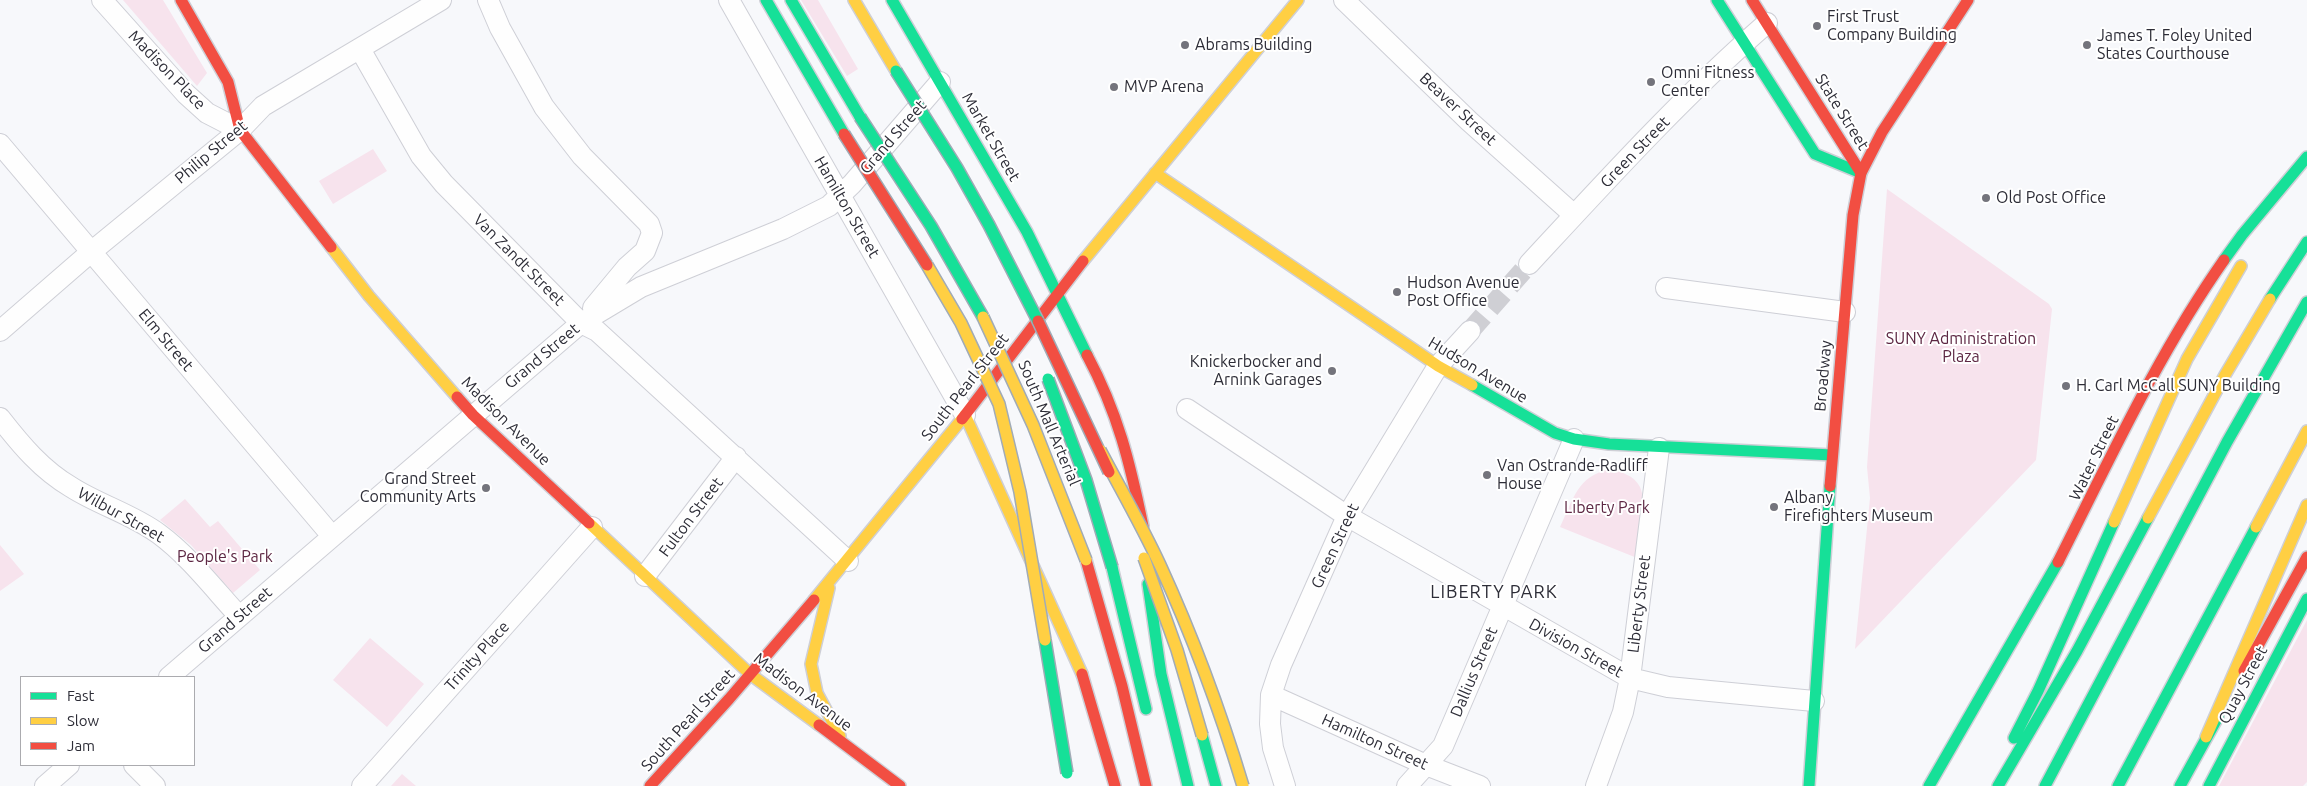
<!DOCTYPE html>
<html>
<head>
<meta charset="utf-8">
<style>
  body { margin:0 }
  #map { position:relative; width:2307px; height:786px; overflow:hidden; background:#f7f8fb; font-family:Ubuntu,sans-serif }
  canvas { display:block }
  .legend { position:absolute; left:20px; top:676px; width:175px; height:90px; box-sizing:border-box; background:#fff; border:1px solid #ababaf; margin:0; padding:6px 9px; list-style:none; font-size:15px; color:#2d2d37 }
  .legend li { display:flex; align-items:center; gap:10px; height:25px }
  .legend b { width:25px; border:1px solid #ababaf }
</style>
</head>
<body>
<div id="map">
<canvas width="2307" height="786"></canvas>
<ul class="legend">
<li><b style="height:6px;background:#16e098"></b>Fast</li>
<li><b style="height:6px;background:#ffcf43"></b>Slow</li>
<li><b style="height:6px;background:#f24e42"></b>Jam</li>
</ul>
</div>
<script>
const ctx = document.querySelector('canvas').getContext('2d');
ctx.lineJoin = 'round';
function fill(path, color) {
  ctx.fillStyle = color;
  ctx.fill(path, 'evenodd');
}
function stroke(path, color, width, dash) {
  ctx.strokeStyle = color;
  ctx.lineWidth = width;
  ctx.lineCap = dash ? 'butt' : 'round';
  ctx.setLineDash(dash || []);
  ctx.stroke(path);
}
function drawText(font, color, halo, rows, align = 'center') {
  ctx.font = font + ' Ubuntu,sans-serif';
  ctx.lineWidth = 4;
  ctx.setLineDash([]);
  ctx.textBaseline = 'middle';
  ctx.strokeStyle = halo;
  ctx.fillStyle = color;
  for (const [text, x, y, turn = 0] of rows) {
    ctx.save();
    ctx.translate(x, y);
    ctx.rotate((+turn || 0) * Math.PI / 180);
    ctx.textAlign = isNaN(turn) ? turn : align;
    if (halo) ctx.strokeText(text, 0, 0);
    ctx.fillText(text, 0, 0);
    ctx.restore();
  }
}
const green = new Path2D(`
  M123 0H163L207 73 197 86Z
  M801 0H818L858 69 847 76Z
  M373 149 387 171 333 204 319 181Z
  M1887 189 2049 304 2052 309 2036 460 1855 649 1870 498 1867 467Z
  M1610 469C1621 472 1634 475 1640 487 1647 501 1639 541 1637 558L1560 527C1573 500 1577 476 1610 469Z
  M185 499 210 527 218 521 260 570 233 593 191 545 160 520Z
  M0 545 24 574 0 591Z
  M2307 620V782L2303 786H2219Z
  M370 638 424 684 387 727 333 680Z
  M402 774 416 786H391Z`);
const streetTunnel = new Path2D(`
  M1470 331 1529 264`);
const street = new Path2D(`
  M102 0 186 94 207 113 240 130
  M488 0 500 28 544 107 582 156 649 224 652 233 645 251 627 267 593 308
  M729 0 965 415
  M1344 0 1469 121 1574 215
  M360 49 421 156 444 184 581 323 597 331 848 561
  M0 144 332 536
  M1529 264C1605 182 1682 97 1767 23
  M1666 288 1845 312
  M0 331 91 252 240 130 263 106 441 0
  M1187 409 1347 516 1630 678 1668 687 1814 701
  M0 418C21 445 42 470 71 487 99 505 132 514 159 534 189 556 214 589 239 616
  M645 576 736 457
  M169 677 581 323 641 287 783 229 829 206 852 184 940 82
  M1271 695 1426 765 1480 786
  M134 765 155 786
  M45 786 69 765
  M362 786 592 527
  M1285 786 1273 748 1270 724 1271 695 1281 665 1347 516 1438 366 1470 331
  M1407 786 1443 746 1574 439
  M1596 786 1623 712 1630 678 1659 448`);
const fast = new Path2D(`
  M766 0 844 134
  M791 0 860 117
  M892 0 1027 232 1087 355
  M1717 0 1815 154 1861 173
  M2224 260 2242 235 2307 157
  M2270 299 2307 242
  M1472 385 1555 433 1574 439 1609 444 1832 455
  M1112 567 1146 709
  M1148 584 1161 674 1188 786
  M1202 735 1216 786
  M2014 738 2038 691 2114 522
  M1809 786 1830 486
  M1929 786 2058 562
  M1998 786 2077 651 2148 518
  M2045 786 2227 442 2307 302
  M2118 786 2256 527
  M2180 786 2218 717
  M2209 786 2307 599`);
const slow = new Path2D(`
  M854 0 896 71
  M1155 173 1438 366 1472 385
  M331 247 369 296 457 397
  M1083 261 1298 0
  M965 415 1082 674
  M2148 518 2225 375 2270 299
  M2114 522 2187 359 2241 266
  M589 523 750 674 819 725
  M2256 527 2307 431
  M829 588 811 664 817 693 840 736
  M814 600 962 419
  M2206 737 2307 505`);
const jam = new Path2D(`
  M181 0 228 82 240 130 331 247
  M1752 0 1861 173
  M1861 173 1882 132 1968 0
  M1087 355C1118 413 1130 463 1143 526
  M457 397 473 415 589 523
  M962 419 1083 261
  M1830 486 1853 215 1861 173
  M1086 560 1122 686 1146 786
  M2058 562C2110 459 2158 354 2224 260
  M2244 671 2307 557
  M1082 674 1115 786
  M819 725 900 786
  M650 786 729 699 814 600`);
const fastBridge = new Path2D(`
  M896 71 957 168 989 225 1038 321
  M860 117 931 226 983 317
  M1048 379 1086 480 1112 567
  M1045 640 1067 773`);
const slowBridge = new Path2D(`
  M927 265 961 323 999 404 1020 492 1045 640
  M983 317 1033 425 1086 560
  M1100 450C1120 488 1142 526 1160 565 1193 637 1220 710 1243 786
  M1144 558 1177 650 1202 735`);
const jamBridge = new Path2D(`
  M844 134 927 265
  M1038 321 1109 472`);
const markers = [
  [1817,26,5,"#74747c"],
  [1185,45,5,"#74747c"],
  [2087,45,5,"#74747c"],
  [1651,82,5,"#74747c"],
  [1114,87,5,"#74747c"],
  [1986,198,5,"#74747c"],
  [1397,292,5,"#74747c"],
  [1332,371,5,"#74747c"],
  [2066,386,5,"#74747c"],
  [1487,475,5,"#74747c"],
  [486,488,5,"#74747c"],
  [1774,507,5,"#74747c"]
];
const poiNames = [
  ["First Trust",1827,17],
  ["Company Building",1827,35],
  ["James T. Foley United",2097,36],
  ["States Courthouse",2097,54],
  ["Abrams Building",1195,45],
  ["Omni Fitness",1661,73],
  ["Center",1661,91],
  ["MVP Arena",1124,87],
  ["Old Post Office",1996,198],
  ["Hudson Avenue",1407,283],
  ["Post Office",1407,301],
  ["Knickerbocker and",1322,362,"right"],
  ["Arnink Garages",1322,380,"right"],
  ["H. Carl McCall SUNY Building",2076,386],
  ["Van Ostrande-Radliff",1497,466],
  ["House",1497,484],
  ["Grand Street",476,479,"right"],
  ["Community Arts",476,497,"right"],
  ["Albany",1784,498],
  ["Firefighters Museum",1784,516]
];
const streetNames = [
  ["Madison Place",167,70,46],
  ["Beaver Street",1458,109,43],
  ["State Street",1842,112,58],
  ["Grand Street",893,137,-49],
  ["Market Street",991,137,60],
  ["Philip Street",211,152,-40],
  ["Green Street",1635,152,-46],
  ["Hamilton Street",847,207,60],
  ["Van Zandt Street",519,260,45],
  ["Elm Street",166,340,50],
  ["Grand Street",542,356,-40],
  ["Hudson Avenue",1478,370,31],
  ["Broadway",1823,376,-85],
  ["South Pearl Street",965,387,-52],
  ["Madison Avenue",506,421,45],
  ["South Mall Arterial",1049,423,67],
  ["Water Street",2094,458,-64],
  ["Wilbur Street",121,515,29],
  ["Fulton Street",691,517,-53],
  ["Green Street",1335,546,-65],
  ["Liberty Street",1639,604,-83],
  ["Grand Street",235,620,-41],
  ["Division Street",1576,648,29],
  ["Trinity Place",477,656,-48],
  ["Dallius Street",1474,672,-67],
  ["Quay Street",2243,685,-62],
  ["Madison Avenue",803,692,37],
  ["South Pearl Street",688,720,-48],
  ["Hamilton Street",1375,742,24]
];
const parkNames = [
  ["SUNY Administration",1961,339],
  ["Plaza",1961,357],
  ["Liberty Park",1607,508],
  ["People's Park",225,557]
];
const neighbourhoodNames = [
  ["LIBERTY PARK",1494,592]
];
fill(green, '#f7e3ed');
stroke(streetTunnel, '#cfcfd4', 20, [20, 10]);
stroke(street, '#cecfd6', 22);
stroke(fast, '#cecfd6', 14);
stroke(slow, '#cecfd6', 14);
stroke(jam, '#cecfd6', 14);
stroke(street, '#fefefe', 20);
stroke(fast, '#16e098', 11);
stroke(slow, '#ffcf43', 11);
stroke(jam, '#f24e42', 11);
stroke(fastBridge, '#a1abb6', 14, []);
stroke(slowBridge, '#a1abb6', 14, []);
stroke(jamBridge, '#a1abb6', 14, []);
stroke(fastBridge, '#16e098', 11);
stroke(slowBridge, '#ffcf43', 11);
stroke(jamBridge, '#f24e42', 11);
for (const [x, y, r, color] of markers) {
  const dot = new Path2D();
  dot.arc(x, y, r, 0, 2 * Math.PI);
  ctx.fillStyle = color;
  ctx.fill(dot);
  stroke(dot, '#fff', 2);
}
drawText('16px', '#2d2d37', '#fff', poiNames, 'left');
drawText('16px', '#2d2d37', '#fff', streetNames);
drawText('16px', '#5d2743', '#fff', parkNames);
ctx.letterSpacing = '1px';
drawText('18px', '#2d2d37', '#fff', neighbourhoodNames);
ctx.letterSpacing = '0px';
</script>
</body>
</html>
